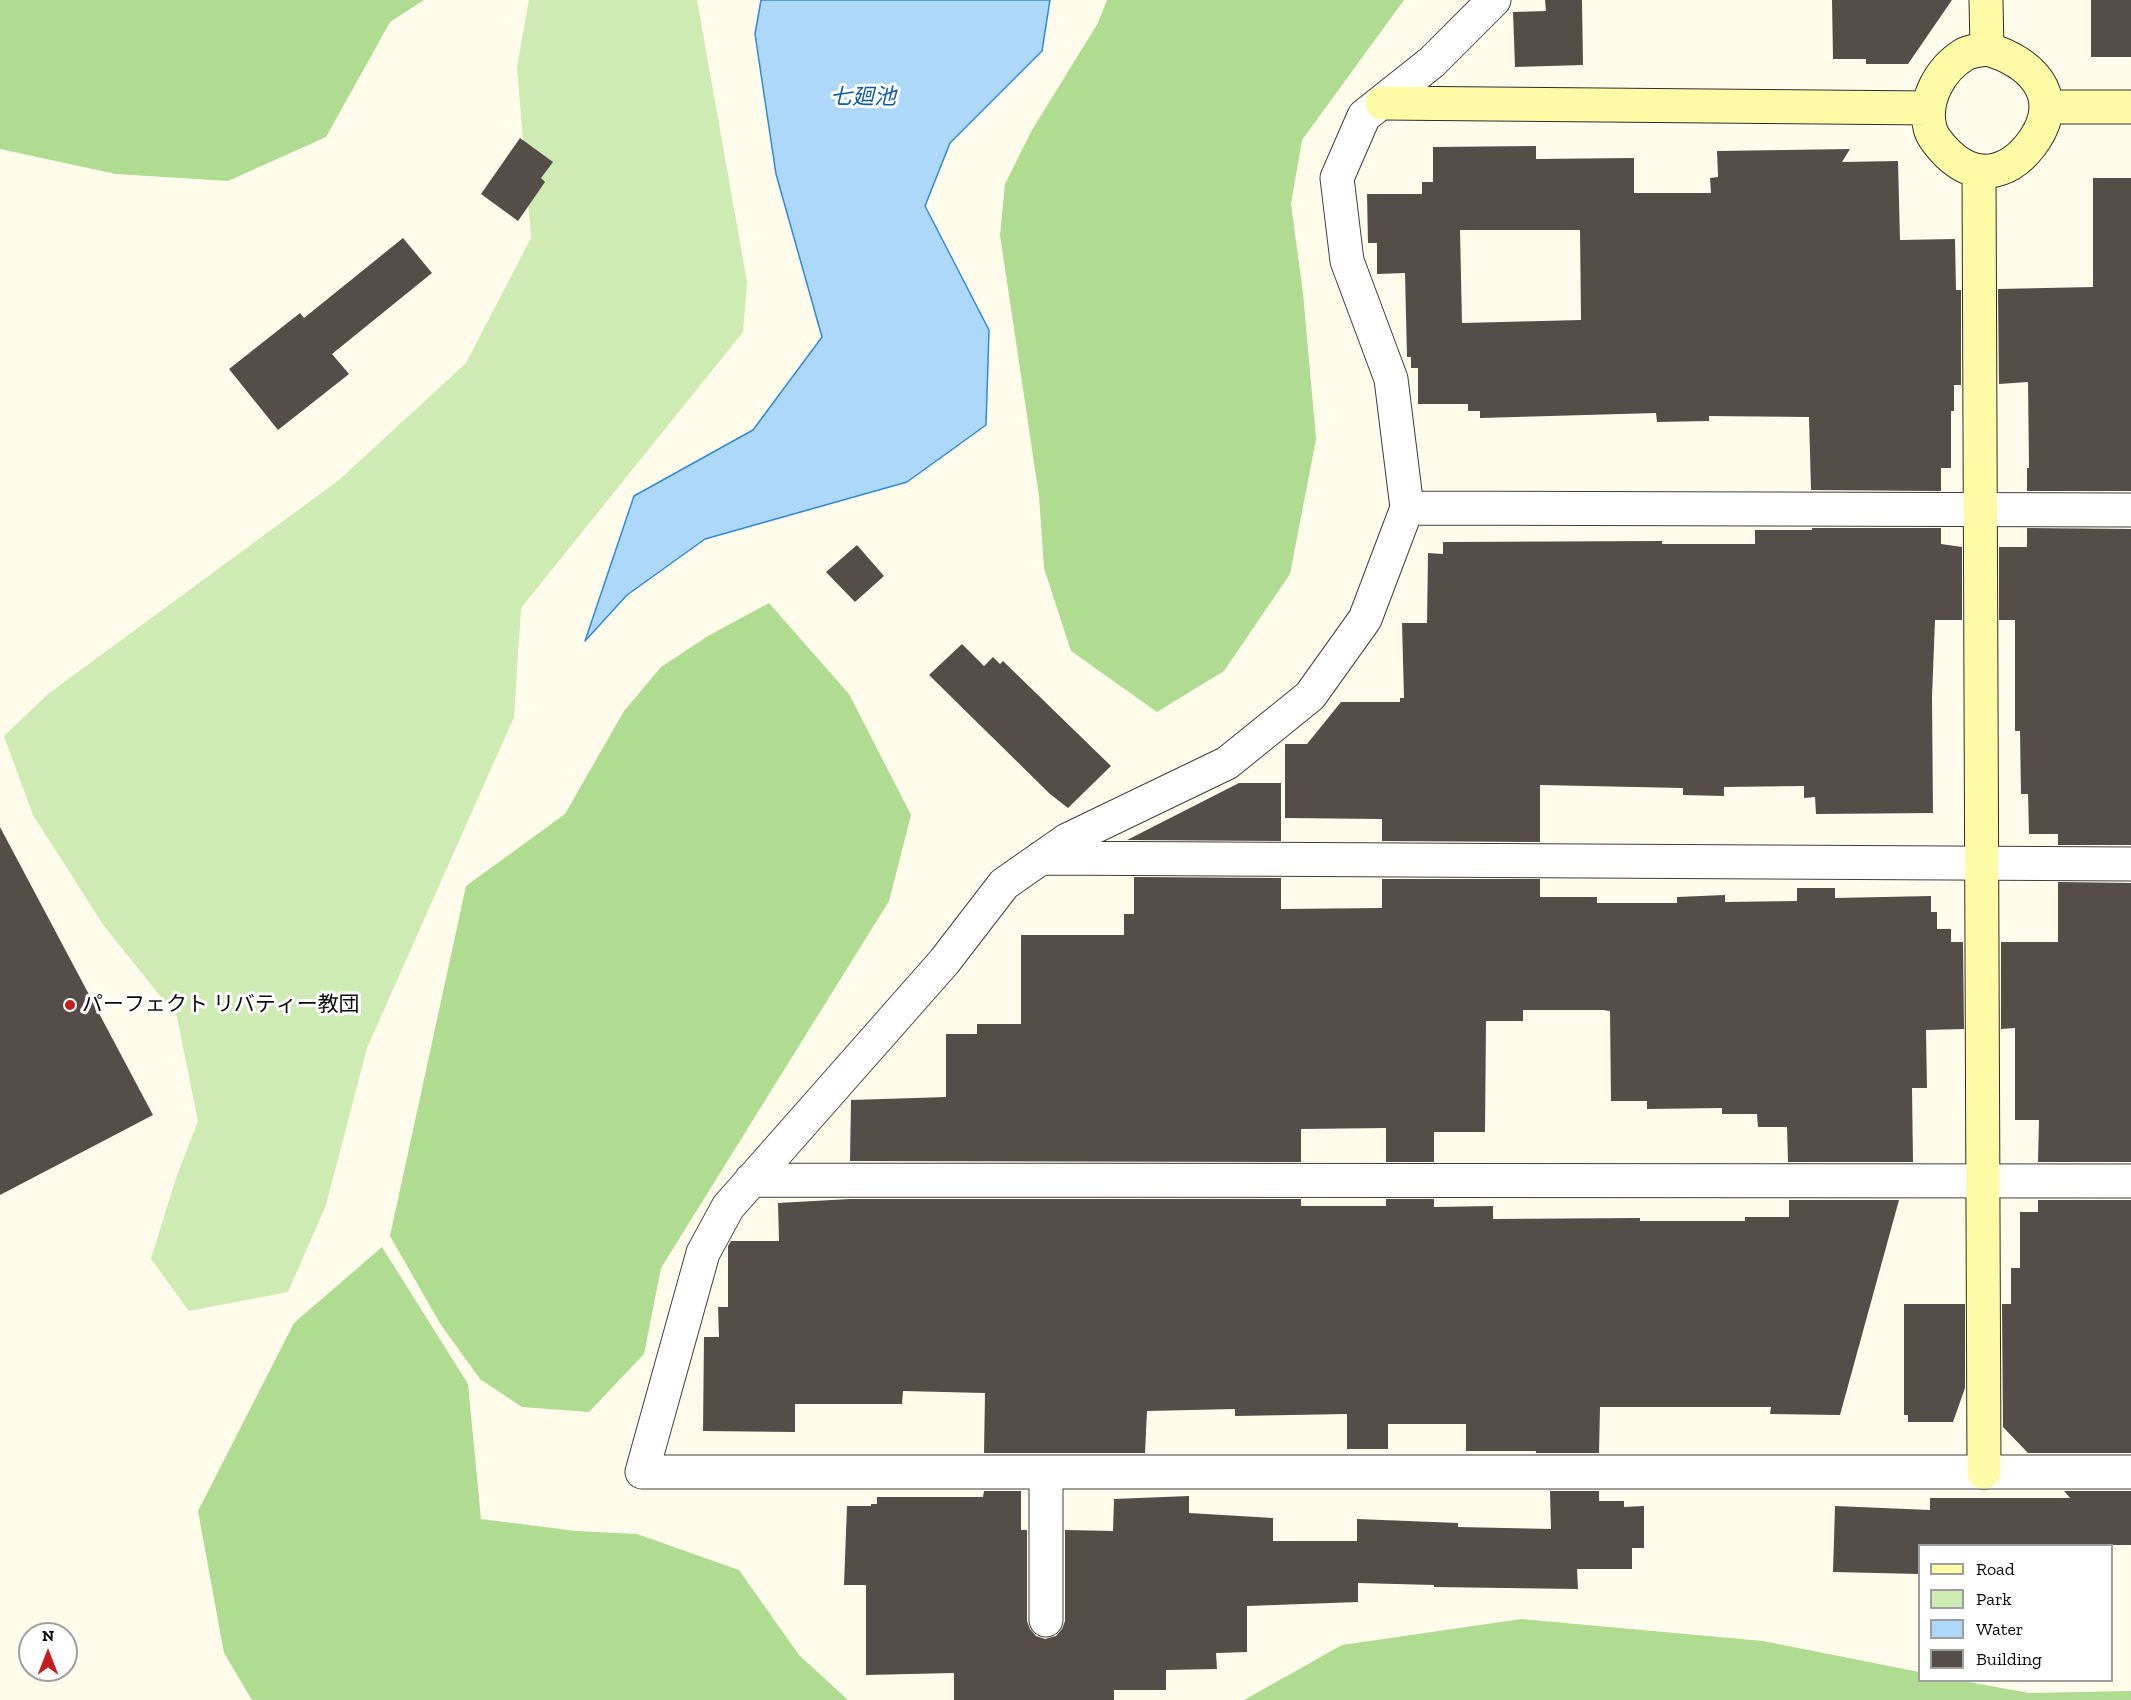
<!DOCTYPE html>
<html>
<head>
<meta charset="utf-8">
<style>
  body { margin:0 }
  #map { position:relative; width:2131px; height:1700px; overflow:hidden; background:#fffceb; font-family:"Zilla Slab",serif }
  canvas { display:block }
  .legend { position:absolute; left:1918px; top:1544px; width:195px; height:138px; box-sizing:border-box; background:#fff; border:2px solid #9e9e9e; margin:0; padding:8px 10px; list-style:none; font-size:18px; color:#0c0c0c }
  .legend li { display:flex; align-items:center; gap:12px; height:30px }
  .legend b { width:30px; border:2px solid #9e9e9e }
  .north { position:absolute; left:18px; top:1622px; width:60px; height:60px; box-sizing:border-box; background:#fff; border:2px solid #9e9e9e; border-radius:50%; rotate:0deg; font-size:16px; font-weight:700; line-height:24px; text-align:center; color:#0c0c0c }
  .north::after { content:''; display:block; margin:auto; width:21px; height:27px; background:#c21f1e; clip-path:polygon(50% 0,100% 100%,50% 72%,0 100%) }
</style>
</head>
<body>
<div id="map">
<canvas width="2131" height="1700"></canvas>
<ul class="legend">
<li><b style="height:8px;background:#fffaa6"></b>Road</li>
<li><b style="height:16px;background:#cdebb3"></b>Park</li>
<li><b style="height:16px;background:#add8f9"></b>Water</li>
<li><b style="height:16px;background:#554d48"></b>Building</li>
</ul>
<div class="north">N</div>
</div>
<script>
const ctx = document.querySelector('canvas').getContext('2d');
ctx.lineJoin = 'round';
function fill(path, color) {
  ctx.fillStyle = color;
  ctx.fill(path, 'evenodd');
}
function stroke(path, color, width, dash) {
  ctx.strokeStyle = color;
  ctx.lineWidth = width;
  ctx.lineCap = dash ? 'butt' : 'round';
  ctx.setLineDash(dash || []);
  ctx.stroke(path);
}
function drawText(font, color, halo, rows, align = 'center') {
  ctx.font = font + ' "Zilla Slab","Noto Sans JP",serif';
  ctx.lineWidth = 6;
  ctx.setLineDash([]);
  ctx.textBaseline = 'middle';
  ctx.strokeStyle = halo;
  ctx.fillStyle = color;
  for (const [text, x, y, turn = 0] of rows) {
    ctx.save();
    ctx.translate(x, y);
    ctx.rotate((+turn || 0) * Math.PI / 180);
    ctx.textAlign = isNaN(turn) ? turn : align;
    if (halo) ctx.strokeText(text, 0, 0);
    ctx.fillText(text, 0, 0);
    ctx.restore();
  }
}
const green = new Path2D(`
  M529 0H697L747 282 743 332 521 608 514 717 367 1048 326 1205 288 1292 189 1311 151 1259 176 1178 198 1121 177 1017 104 926 33 815 4 736 48 694 339 480 466 363 531 238 517 67Z`);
const forest = new Path2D(`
  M0 0H424L390 22 326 137 228 181 116 174 0 149Z
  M1107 0H1404L1302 140 1291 204 1303 293 1316 439 1290 574 1224 671 1157 712 1071 651 1044 568 1039 496 1000 235 1005 184 1032 130 1098 23Z
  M769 603 849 694 911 815 889 901 661 1268 644 1354 589 1412 522 1407 480 1379 441 1325 390 1236 466 886 565 814 624 711 661 667 708 636Z
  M382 1247 468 1384 481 1519 576 1531 637 1534 739 1570 799 1655 848 1700H252L224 1653 198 1511 294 1323Z
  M1521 1619 1763 1641 1919 1672 1920 1680 1963 1681 2029 1693 2131 1691V1700H1244L1342 1645Z`);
const water = new Path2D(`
  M761 0H1050L1042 51 950 143 925 206 989 330 986 425 907 482 705 539 627 595 585 641 634 496 753 430 822 337 776 174 755 34Z`);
const building = new Path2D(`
  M1545 0H1582L1583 65 1515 67 1513 12 1546 11Z
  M1832 0H1952L1908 64H1866V59H1833Z
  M2091 0H2131V57H2091Z
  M520 138 553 162 541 178 545 182 518 221 481 194Z
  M1536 146V159L1634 158V193H1711L1710 178 1718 177 1717 151 1850 149 1842 162 1898 161 1900 240 1955 239 1956 290H1961V385H1954V411H1951V468H1941V491L1811 490 1809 417 1709 416V421L1657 422 1656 413 1480 418V411H1468V404H1418V368H1411V357H1407L1405 273 1377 274V243H1368L1367 194H1422V182H1433V147ZM1460 230H1580L1581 320 1462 323Z
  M2093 178H2131V491H2027V468H2029L2028 382 1999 384 1998 289 2093 287Z
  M403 238 432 273 332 354 349 374 278 430 229 369 300 313 304 318Z
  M1812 528H1941V544L1962 547V620H1935L1932 697 1933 813 1816 814 1815 797 1804 798V786L1724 787V796L1683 795V788L1540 785V842L1382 841V819L1285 818V744H1307L1341 702H1400V698H1404L1402 623H1427L1428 553 1443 554V542L1662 541V544H1755V530H1812Z
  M2027 528 2131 529V845H2058V834H2029L2028 794H2021L2020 731H2015V620H1999V547H2027Z
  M857 545 884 576 855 602 826 572Z
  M962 644 984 666 993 657 1000 664 1003 661 1111 766 1068 808 1050 794 929 675Z
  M1239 783H1281V841L1127 840Z
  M0 827 153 1115 0 1195Z
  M1134 877 1281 878V909L1382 908V879H1540V897H1597V903H1677V897L1725 895V902L1797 901V888H1835V898L1931 896V912H1937V929H1951V942H1963L1964 1029 1926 1030 1927 1088H1912L1913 1162H1788L1787 1127H1758L1757 1114H1722V1108L1647 1109V1101H1611L1610 1011 1603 1010H1523V1021H1486L1485 1132H1434V1162H1386V1128L1301 1129V1162L850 1161 851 1100 946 1097V1034H977V1024H1021V935H1124V914H1134Z
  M2058 882 2131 883V1162H2038L2039 1120H2015V1028L2001 1029V942H2058Z
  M850 1199H1301V1206H1386V1199H1434V1207L1493 1206V1219L1640 1218V1221H1745V1217H1789V1200H1899L1840 1415 1770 1414 1771 1407H1600L1599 1453H1536V1451H1466V1424H1388V1449H1347V1414L1235 1416V1409L1147 1411 1145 1453H984L985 1393 903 1391 902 1404H795V1432L703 1431 704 1337H719L718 1307H728V1246L731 1241H779L778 1203Z
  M2038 1200H2131V1453H2028L2003 1427 2002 1304H2011V1268H2020V1212H2038Z
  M1904 1304H1965V1388L1953 1422H1908V1415H1904Z
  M984 1491H1021V1530H1027V1621L1030 1629 1036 1636 1045 1639 1056 1636 1062 1629 1065 1621V1530L1113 1531 1114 1499 1189 1496V1513L1273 1518V1541H1357V1519L1458 1523V1527L1551 1529 1550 1491H1599V1501H1624V1507L1644 1506V1548H1632V1569H1577L1578 1589 1434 1587V1585L1358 1583V1602L1247 1606V1652L1216 1653 1217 1669 1166 1670V1690H1114V1700H954V1673L866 1675V1585H844L847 1506H871V1504H877V1497H983Z
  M2064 1491H2131V1545H1920V1574L1833 1572 1835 1506 1930 1510V1498H2070Z`);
const street = new Path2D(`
  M1494 0 1432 62 1364 116 1337 178 1347 261 1391 379 1407 508 1365 619 1310 696 1227 763 1067 840 1004 884 944 962 728 1207 703 1253 642 1472H2131
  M1407 508 2131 510
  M1041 858 2131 864
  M751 1180 2131 1181
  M1046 1620V1472`);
const secondary = new Path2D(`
  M1986 0 1987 49
  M1987 49C2029 61 2065 94 2035 139 2013 172 1979 184 1948 154 1942 148 1932 137 1930 128 1923 100 1940 69 1965 54 1971 51 1980 50 1987 49Z
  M1382 103 1929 108
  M2046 107H2131
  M1979 173 1984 1472`);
const markers = [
  [70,1005,6,"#c21f1e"]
];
const poiNames = [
  ["パーフェクト リバティー教団",82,1005]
];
const waterNames = [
  ["七廻池",863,98]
];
fill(green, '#cdebb3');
fill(forest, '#afdc91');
fill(water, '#add8f9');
stroke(water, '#308ad3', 1.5);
fill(building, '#554d48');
stroke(street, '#3f3f3f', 35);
stroke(secondary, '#2e2e2e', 35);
stroke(street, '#fff', 33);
stroke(secondary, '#fffaa6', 33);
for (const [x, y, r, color] of markers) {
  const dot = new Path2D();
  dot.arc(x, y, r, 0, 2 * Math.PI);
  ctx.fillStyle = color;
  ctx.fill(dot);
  stroke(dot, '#fff', 2);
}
drawText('21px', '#0c0c0c', '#fff', poiNames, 'left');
drawText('italic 22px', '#105ba3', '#fff', waterNames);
</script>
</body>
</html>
